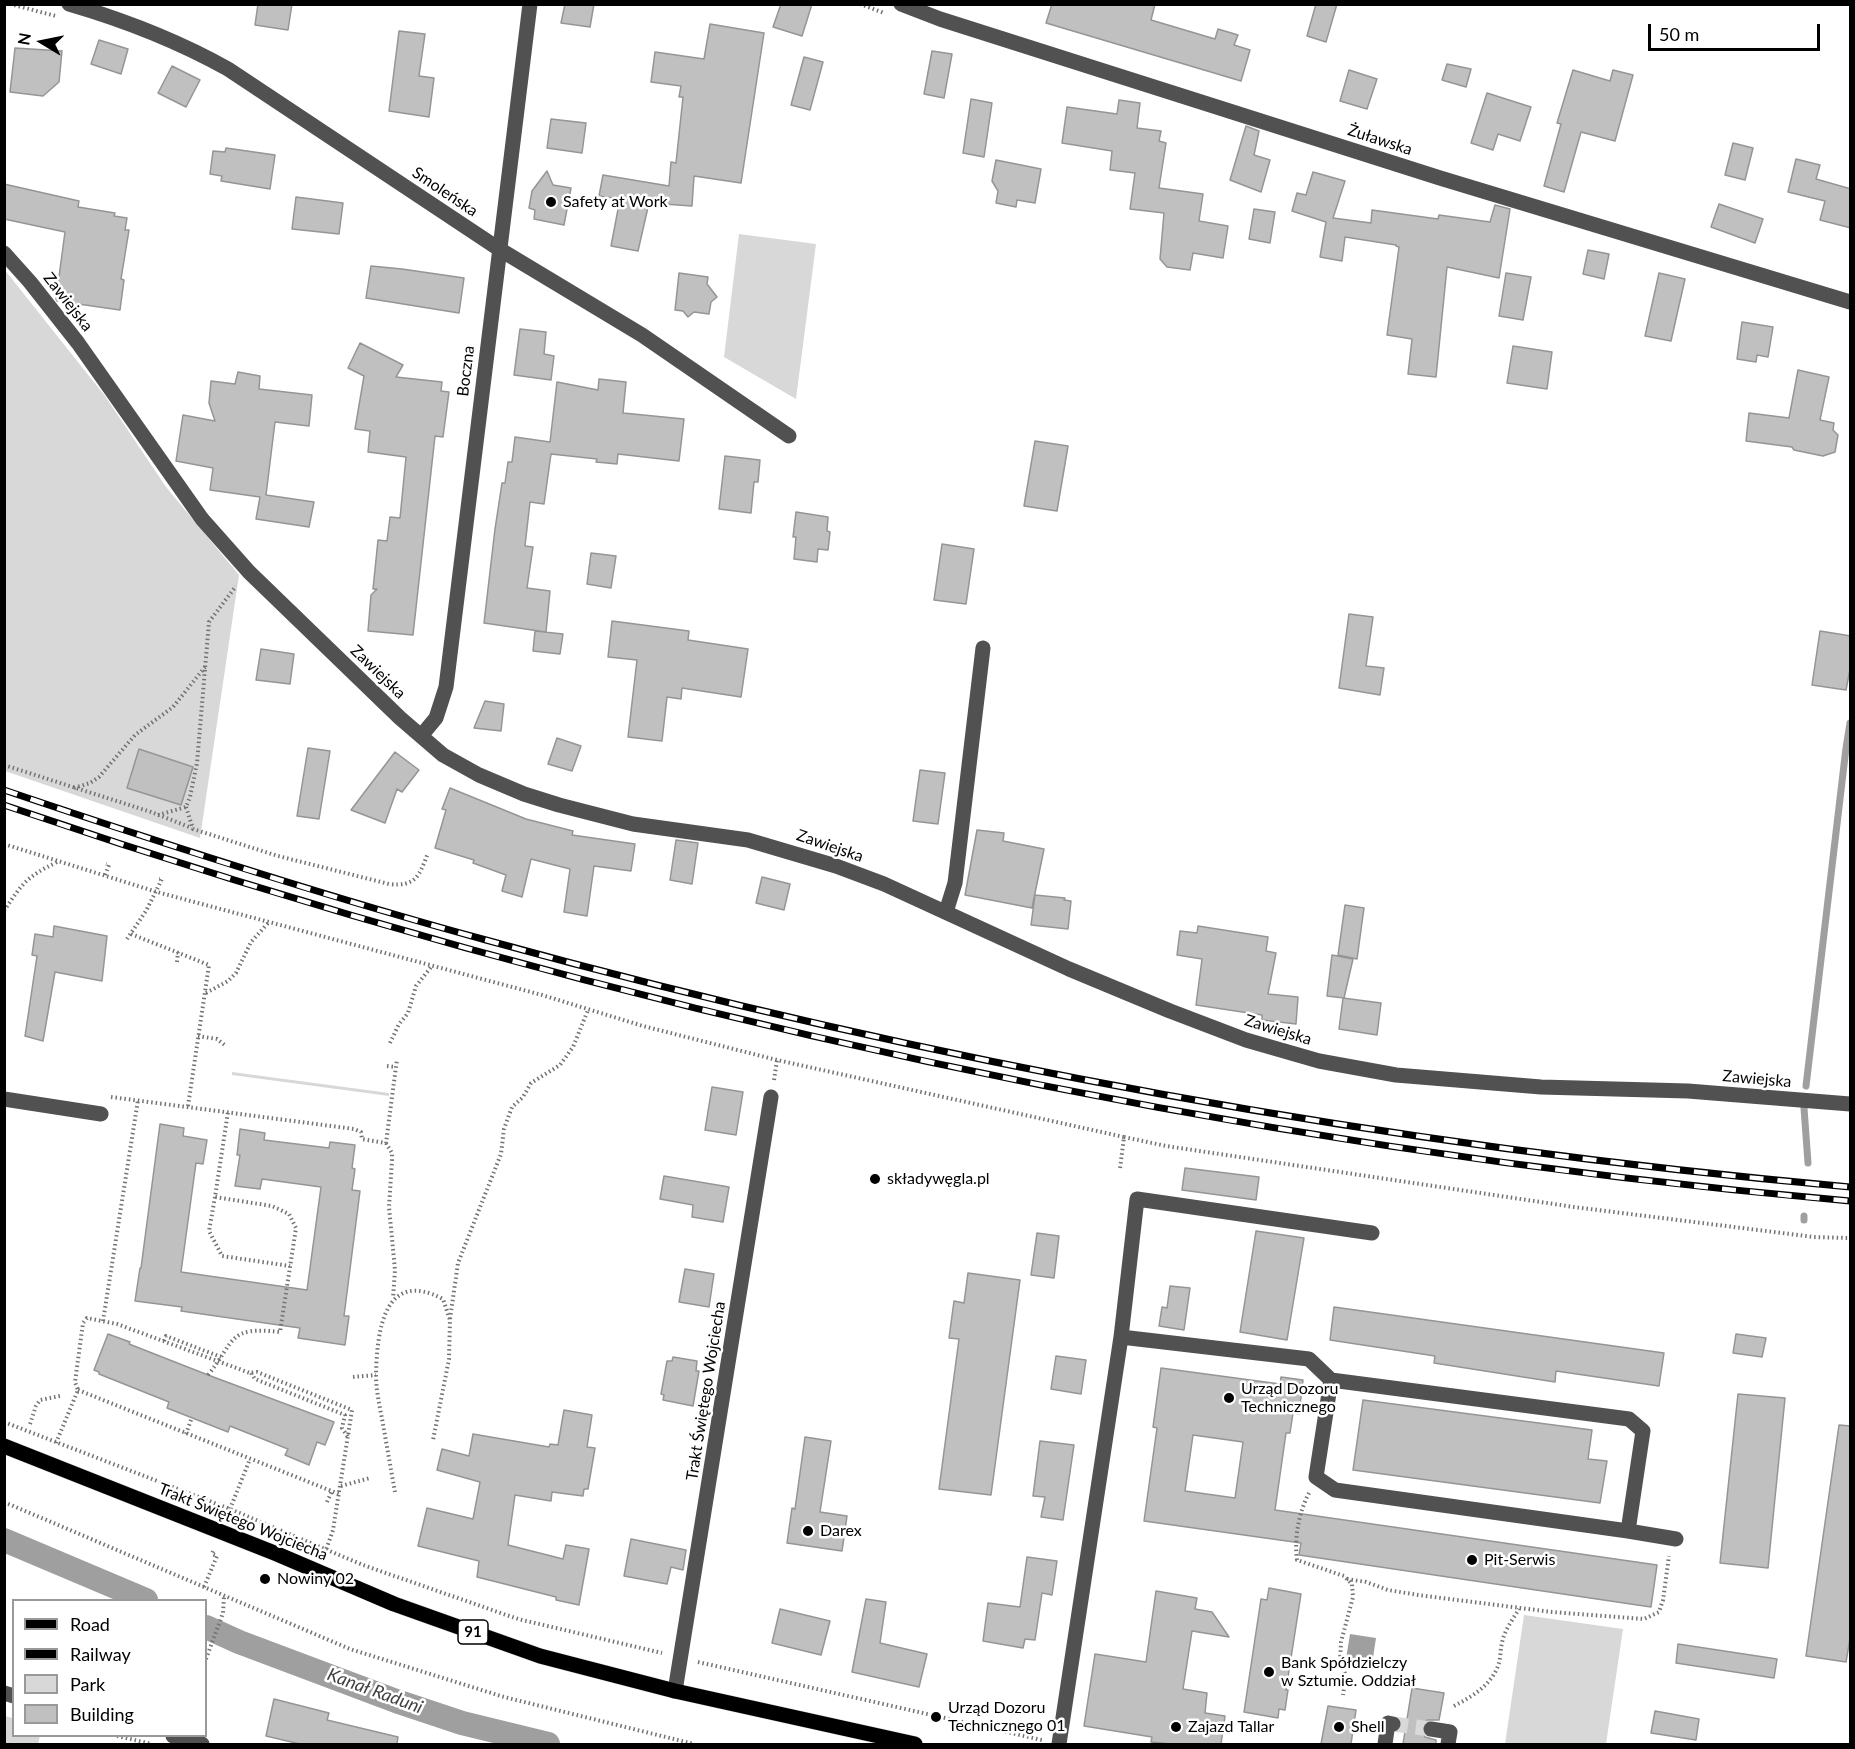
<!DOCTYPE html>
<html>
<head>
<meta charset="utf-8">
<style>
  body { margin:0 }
  #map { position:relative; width:1855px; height:1749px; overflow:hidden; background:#fff; font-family:Lato,sans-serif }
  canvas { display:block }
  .frame { position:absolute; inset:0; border:6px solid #000; pointer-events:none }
  .legend { position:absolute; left:12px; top:1599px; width:195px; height:138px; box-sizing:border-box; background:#fff; border:2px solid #999; margin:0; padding:8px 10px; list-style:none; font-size:18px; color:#000 }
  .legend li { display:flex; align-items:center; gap:12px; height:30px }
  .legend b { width:30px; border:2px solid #999 }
  .north { position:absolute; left:12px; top:12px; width:60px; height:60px; -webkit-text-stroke:4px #fff; paint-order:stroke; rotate:280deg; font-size:16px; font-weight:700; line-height:24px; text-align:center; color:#000 }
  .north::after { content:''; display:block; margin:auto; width:21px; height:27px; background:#000; clip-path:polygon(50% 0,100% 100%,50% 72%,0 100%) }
  .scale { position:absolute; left:1648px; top:24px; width:172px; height:27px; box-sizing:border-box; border:3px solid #000; border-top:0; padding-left:8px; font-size:18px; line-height:21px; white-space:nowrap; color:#000; -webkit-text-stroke:4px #fff; paint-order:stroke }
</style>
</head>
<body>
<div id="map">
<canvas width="1855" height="1749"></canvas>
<div class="frame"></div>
<ul class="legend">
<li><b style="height:8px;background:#000"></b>Road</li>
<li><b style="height:8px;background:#000"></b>Railway</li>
<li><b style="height:16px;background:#d8d8d8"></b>Park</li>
<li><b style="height:16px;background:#c0c0c0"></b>Building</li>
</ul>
<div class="north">N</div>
<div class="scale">50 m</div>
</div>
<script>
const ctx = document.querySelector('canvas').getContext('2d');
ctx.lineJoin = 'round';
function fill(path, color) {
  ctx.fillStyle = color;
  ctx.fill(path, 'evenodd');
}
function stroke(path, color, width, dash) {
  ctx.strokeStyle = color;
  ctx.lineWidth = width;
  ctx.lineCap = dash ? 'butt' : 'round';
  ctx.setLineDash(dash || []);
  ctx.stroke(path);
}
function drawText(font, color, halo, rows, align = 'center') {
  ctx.font = font + ' Lato,sans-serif';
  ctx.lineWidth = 5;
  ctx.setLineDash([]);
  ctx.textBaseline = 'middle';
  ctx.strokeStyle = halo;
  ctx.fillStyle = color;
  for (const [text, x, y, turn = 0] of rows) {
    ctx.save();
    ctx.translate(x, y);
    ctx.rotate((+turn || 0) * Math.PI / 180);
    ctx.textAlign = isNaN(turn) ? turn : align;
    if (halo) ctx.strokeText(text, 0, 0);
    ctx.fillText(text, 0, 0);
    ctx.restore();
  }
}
const green = new Path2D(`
  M739 234 816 244 796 399 724 357Z
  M4 269 105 396 166 487 239 575 200 838 5 771Z
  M232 1072 389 1093V1096L232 1075Z
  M1524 1615 1623 1629 1606 1744H1505Z
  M5 1716 13 1718 14 1736H40L38 1744H5Z`);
const water = new Path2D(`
  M1350 1634 1376 1638 1372 1664 1346 1659Z`);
const stream = new Path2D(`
  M1806 1086 1846 748 1850 723
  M1804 1108 1808 1163
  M1804 1220V1216`);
const canal = new Path2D(`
  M4 1540 146 1600
  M206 1627 239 1642 396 1701 462 1723 548 1744`);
const building = new Path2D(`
  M258 4H292L288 30 255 25Z
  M565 4H594L590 27 561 23Z
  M781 4H812L802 36 773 27Z
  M1052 4H1155L1151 20 1215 39 1218 29 1238 35 1234 45 1250 50 1241 81 1046 23Z
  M1316 4H1337L1326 42 1307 36Z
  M710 24 764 33 741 183 694 176 692 206 649 203 638 251 611 246 620 199 599 196 603 175 669 186 671 162 676 163 683 97H679L681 86 651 82 655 52 704 59Z
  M399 31 425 34 419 76 434 78 429 117 389 111Z
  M99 40 128 49 121 74 91 64Z
  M15 48 62 51 59 82 43 96 10 92Z
  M932 51 952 54 944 98 924 94Z
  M804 57 823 62 810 110 791 105Z
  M1447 64 1471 69 1466 87 1442 80Z
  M172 66 200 80 186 107 158 93Z
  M1349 70 1377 79 1367 109 1340 101Z
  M1573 70 1610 81 1613 70 1633 75 1615 141 1581 132 1564 192 1544 186 1561 124 1557 123Z
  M1487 93 1531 107 1520 141 1498 134 1493 150 1471 143Z
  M971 99 992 103 984 157 963 153Z
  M1119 100 1140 103 1137 128 1161 131 1159 141 1166 143 1159 188 1203 194 1199 221 1228 226 1223 258 1193 253 1190 270 1167 267 1160 259 1164 213 1130 209 1135 173 1110 170 1112 151 1062 143 1067 107 1117 114Z
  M551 119 586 123 582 153 547 148Z
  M1246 126 1259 131 1254 155 1270 160 1261 192 1230 180Z
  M1733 143 1753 148 1745 180 1725 175Z
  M226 148 275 155 270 189 221 181 222 176 210 174 213 151 225 152Z
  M1796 159 1820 165 1816 179 1851 189V228L1820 220 1825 201 1788 192Z
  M996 160 1041 169 1035 203 1017 200 1016 207 996 203 998 191 992 181Z
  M547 171 553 185 571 188 564 225 534 219 535 210 529 208 532 191Z
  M1313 172 1345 181 1333 218 1371 223 1372 210 1438 219 1439 215 1490 222 1495 205 1510 209 1499 278 1447 267 1436 377 1408 374 1412 339 1387 335 1399 247 1396 246V245L1345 237 1342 261 1320 257 1326 222 1292 211 1297 193 1306 195Z
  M4 184 79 201 78 207 115 213 114 216 127 218 125 230H129L121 279 124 280 120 310 57 301 56 299 65 232 4 219Z
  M296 197 343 203 339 234 292 229Z
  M1719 204 1763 219 1755 243 1711 227Z
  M1254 209 1275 212 1270 243 1249 239Z
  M1588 250 1609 254 1604 279 1583 274Z
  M371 266 402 269 464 278 459 313 366 298Z
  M679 273 708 277 707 284 717 297 711 302 709 314 694 312 688 317 683 311 675 310Z
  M1506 273 1531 277 1523 320 1499 316Z
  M1659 273 1685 279 1671 341 1645 336Z
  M1742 322 1773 327 1768 357 1757 355 1756 362 1737 359Z
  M520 329 546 332 544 354 554 356 551 380 514 375Z
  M360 343 403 365 396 377 442 382 441 391 449 392 443 437 435 436 413 635 368 631 371 595 377 589H373L378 540 387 541 390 517 400 518 406 457 368 452 370 431 355 429 364 376 348 368Z
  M1513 346 1552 352 1547 389 1507 383Z
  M1798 370 1829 377 1820 420 1834 423 1833 430 1838 435 1835 452 1823 456 1794 450 1792 447 1746 441 1749 413 1789 418Z
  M238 372 260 376 259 389 312 395 309 426 275 422 266 495 314 502 309 527 256 519 260 497 210 490 213 468 176 461 183 415 215 421 209 403 211 381 235 384Z
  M599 379 626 382 623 413 684 419 679 461 618 454 617 464 596 462 597 459 551 454 544 504 530 502 525 546 533 547 527 588 550 591 546 632 484 623 495 529 502 483H505L508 462H512L515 437 550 442 557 382 598 390Z
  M1035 441 1068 446 1057 511 1024 506Z
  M725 456 760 460 758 482H754L751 513 719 509Z
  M796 512 828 517 827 531 830 532 828 550 818 549 817 562 794 559 796 537H793Z
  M942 544 974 549 966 604 934 600Z
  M591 553 616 556 611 588 587 584Z
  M1349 614 1373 617 1366 666 1384 668 1380 695 1339 688Z
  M612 621 689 631 688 640 748 649 741 697 682 688 681 699 667 697 662 741 628 737 637 660 608 657Z
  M535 631 563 634 560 654 533 651Z
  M1820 631 1851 636V664L1846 690 1812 685Z
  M261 649 294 654 290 684 256 680Z
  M485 701 504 704 501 731 474 728Z
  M557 738 581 746 572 771 548 764Z
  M308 748 330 751 319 819 297 816Z
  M139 749 193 767 181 805 127 788Z
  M395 752 419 770 402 792 397 789 385 823 351 810Z
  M920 770 945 773 938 824 913 821Z
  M450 788 526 819 573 831 572 835 635 844 631 871 594 866 587 916 564 912 570 869 531 859 522 897 502 891 506 875 473 863 474 860 435 848 446 810 442 809Z
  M977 830 1004 833 1003 841 1044 849 1032 908 965 895Z
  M676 840 698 843 692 884 670 880Z
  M762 877 790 884 784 910 756 903Z
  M1035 895 1065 898 1064 900 1071 901 1068 929 1031 925Z
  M1345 905 1364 908 1357 959 1338 955Z
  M54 926 107 936 102 981 55 972 43 1041 25 1036 37 956 32 955 35 934 53 937Z
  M1198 926 1268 937 1266 951 1276 953 1268 994 1298 997 1296 1024 1262 1020V1015L1196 1005 1202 959 1177 955 1180 931 1197 933Z
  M1332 955 1353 959 1344 998 1327 996Z
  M1343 998 1381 1003 1377 1035 1339 1029Z
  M712 1087 743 1092 736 1135 705 1130Z
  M160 1124 184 1128 183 1136 207 1140 203 1164 196 1163 181 1272 307 1290 321 1187 262 1179 260 1189 235 1186 240 1155H237L240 1129 265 1133 264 1140 329 1148 330 1142 355 1145 352 1168 355 1169 352 1190 360 1191 344 1316H349L345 1345 298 1338 300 1328 181 1311 182 1307 135 1301 140 1268H141Z
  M1185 1168 1259 1177 1256 1200 1182 1190Z
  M664 1176 729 1187 723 1222 692 1217 693 1205 660 1199Z
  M1256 1231 1304 1238 1287 1340 1240 1332Z
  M1037 1233 1059 1236 1054 1278 1031 1275Z
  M685 1269 714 1274 709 1307 679 1302Z
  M968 1273 1020 1280 991 1495 939 1489 959 1339 949 1338 954 1301 964 1303Z
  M1170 1286 1190 1288 1184 1330 1159 1326 1162 1307 1167 1308Z
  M1334 1307 1664 1353 1659 1386 1556 1371 1555 1382 1434 1363 1435 1356 1330 1340Z
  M108 1334 130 1342 129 1344 208 1375 334 1422 325 1445 317 1442 309 1465 285 1455 288 1449 230 1426 228 1432 167 1408 169 1402 99 1374V1372L94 1370Z
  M1736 1334 1766 1338 1762 1357 1733 1353Z
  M1056 1356 1086 1360 1081 1394 1051 1389Z
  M673 1357 697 1361 696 1371H699L693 1406 663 1400 664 1395 661 1394 667 1361H672Z
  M1161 1368 1280 1384 1281 1377 1303 1380 1299 1414 1293 1413 1290 1433H1286L1275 1510 1657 1565 1651 1607 1299 1555 1301 1543 1144 1521 1157 1428 1153 1427ZM1193 1435 1243 1442 1235 1498 1185 1491Z
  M1738 1394 1785 1398 1768 1568 1720 1563Z
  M1363 1400 1592 1430 1588 1459 1607 1461 1600 1503 1353 1470Z
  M564 1410 592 1415 587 1447 595 1448 588 1489H584L583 1496 552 1492 551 1501 515 1495 508 1545 563 1559 566 1545 589 1549 579 1605 556 1600V1597L477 1577 479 1561 418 1546 427 1508 473 1519 480 1482 437 1470 442 1449 469 1456 473 1434 549 1447 550 1444 558 1445Z
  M1839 1425 1851 1426V1633L1846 1662 1806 1656Z
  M805 1437 831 1441 820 1512 847 1516 842 1551 787 1543 792 1508 795 1509Z
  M1040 1441 1074 1445 1063 1520 1041 1517 1045 1497 1033 1496Z
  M631 1539 686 1550 683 1570 671 1567 667 1584 624 1576Z
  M1027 1557 1057 1561 1052 1595 1042 1593 1035 1640 1025 1639 1023 1648 983 1641 988 1603 1020 1607Z
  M1269 1588 1301 1594 1286 1690H1288L1285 1710 1279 1709 1278 1718 1244 1712 1261 1599 1267 1600Z
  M1156 1591 1197 1598 1195 1609 1212 1612 1229 1637 1192 1631 1183 1689 1207 1693 1205 1713 1225 1716 1221 1744H1171L1151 1742 1152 1737 1084 1726 1095 1654 1146 1662Z
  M866 1599 886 1602 880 1643 927 1654 919 1687 852 1672Z
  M780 1609 830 1621 821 1655 772 1643Z
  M1678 1644 1777 1659 1774 1678 1676 1663Z
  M1412 1688 1444 1693 1439 1720H1427L1421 1728 1425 1737 1436 1740V1744H1403Z
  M274 1699 329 1713 327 1720 398 1737 397 1744H300L266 1736Z
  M1328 1706 1356 1710 1351 1744H1321Z
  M1655 1711 1699 1719 1696 1740 1651 1733Z`);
const minorTunnel = new Path2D(`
  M1393 1724 1431 1729`);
const path = new Path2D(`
  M10 4 56 16
  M860 4 884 13
  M4 765 151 812 192 828
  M74 788 90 783 99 777 135 735 173 707 205 667
  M186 807 193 829 278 856 389 884C416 887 419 876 428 853
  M158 815 186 807 190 797 197 763 209 622 236 586
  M4 844 157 892 542 995 643 1026 777 1060 1124 1137 1120 1169
  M105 875 109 865 106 864
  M4 911C23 882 27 877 57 862
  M131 934 209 965 188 1106
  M127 939 146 911 162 879H159
  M177 962 178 952
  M206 993 228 981 236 973 251 942 269 922
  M198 1036 217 1039 226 1046
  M390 1043 399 1024 408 1013 416 986 432 966
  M387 1066 396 1067
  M774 1080 777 1060
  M111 1097 354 1129 361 1132 362 1139 386 1143 397 1059
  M1124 1137 1166 1146 1574 1207 1814 1237 1850 1238
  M386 1143 392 1153V1160L389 1207 395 1270 393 1298
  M215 1197 209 1231 222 1256 290 1266
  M450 1319 458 1263 501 1154 504 1129 512 1107 523 1097 531 1083 560 1065 573 1047 588 1010
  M103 1321 138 1100
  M164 1341 166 1336 221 1357
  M251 1373 255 1379 345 1415 342 1428 348 1437
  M208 1375C236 1340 228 1326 280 1332L296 1228 289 1214 272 1206 215 1197 228 1112
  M353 1377 376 1375
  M78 1390 339 1494
  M4 1422 230 1509 363 1565 518 1619 662 1653
  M30 1424 36 1406 40 1400 60 1396
  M186 1434 192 1417
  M56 1443 78 1390 75 1382 83 1323 87 1318 117 1324 250 1373 257 1372 352 1410 333 1530 326 1550
  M341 1486 370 1478
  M395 1492C391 1470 387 1447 383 1424 380 1408 376 1391 376 1375 377 1331 384 1268 443 1299L450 1320 449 1359 433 1440
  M1309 1493C1299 1512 1294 1538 1297 1560L1344 1576 1352 1584 1353 1597 1341 1642 1340 1661 1346 1676 1343 1695
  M4 1502 350 1649 504 1697 694 1744
  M327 1502 332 1491
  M230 1509 250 1459
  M1347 1579 1366 1582 1388 1590 1418 1595 1552 1612 1644 1619 1659 1612 1663 1600 1669 1556
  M204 1587 217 1556 212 1554 214 1549
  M206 1659 223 1613 224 1596
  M698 1662 1042 1740
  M1454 1706C1473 1696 1490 1686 1498 1666 1501 1658 1500 1650 1502 1643 1504 1631 1513 1619 1519 1609
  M117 1736 152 1744`);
const minor = new Path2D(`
  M69 4C124 20 178 41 228 69L499 249 642 335 789 436
  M901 4 940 19 1440 178 1850 302
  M4 253 30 282 78 343 202 519 249 572 400 718 443 755 479 775 524 794 559 805 633 824 748 840 836 866 884 884 1069 969 1170 1011 1246 1040 1319 1061 1396 1075 1541 1087 1688 1091 1850 1104
  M421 736 436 718 446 687 530 4
  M946 912 955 883 983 648
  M4 1099 101 1114
  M1121 1337 1309 1359 1331 1380 1629 1419 1643 1431 1628 1531 1335 1490 1316 1477 1331 1380
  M1628 1531 1676 1539
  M675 1691 771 1097
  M4 1693 14 1696
  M1431 1729 1450 1732 1448 1744
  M173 1736 202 1744
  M1059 1744 1121 1337 1137 1199 1372 1233
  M1385 1744 1388 1723 1393 1724`);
const major = new Path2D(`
  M4 1446 277 1554 394 1604 540 1656 675 1691 915 1744`);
const rail = new Path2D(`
  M4 790C164 844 324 896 486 940 932 1063 1390 1146 1850 1187
  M4 805C602 1009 1221 1146 1850 1201`);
const markers = [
  [551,202,6,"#000"],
  [875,1179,6,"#000"],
  [1229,1398,6,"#000"],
  [808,1531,6,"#000"],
  [1472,1560,6,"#000"],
  [265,1579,6,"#000"],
  [1269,1672,6,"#000"],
  [936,1717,6,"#000"],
  [1176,1727,6,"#000"],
  [1339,1727,6,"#000"]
];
const shields = [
  [473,1632,30]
];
const shieldNames = [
  ["91",473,1632]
];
const streetNames = [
  ["Żuławska",1380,140,18],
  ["Smoleńska",445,192,34],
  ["Zawiejska",68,302,52],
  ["Boczna",466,371,-83],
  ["Zawiejska",378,672,44],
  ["Zawiejska",830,846,19],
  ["Zawiejska",1278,1030,17],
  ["Zawiejska",1757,1079,5],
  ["Trakt Świętego Wojciecha",706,1391,-81],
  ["Trakt Świętego Wojciecha",243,1522,22]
];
const poiNames = [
  ["Safety at Work",563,202],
  ["składywęgla.pl",887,1179],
  ["Urząd Dozoru",1241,1389],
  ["Technicznego",1241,1407],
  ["Darex",820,1531],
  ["Pit-Serwis",1484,1560],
  ["Nowiny 02",277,1579],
  ["Bank Spółdzielczy",1281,1663],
  ["w Sztumie. Oddział",1281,1681],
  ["Urząd Dozoru",948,1708],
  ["Technicznego 01",948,1726],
  ["Zajazd Tallar",1188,1727],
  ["Shell",1351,1727]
];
const waterNames = [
  ["Kanał Raduni",375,1691,20]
];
fill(green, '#d8d8d8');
fill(water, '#9f9f9f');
stroke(stream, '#9f9f9f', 7);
stroke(canal, '#9f9f9f', 24);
fill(building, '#c0c0c0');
stroke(building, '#959595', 1.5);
stroke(minorTunnel, '#d9d9d9', 15, [15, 8]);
stroke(major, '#dbdbdb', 16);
stroke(path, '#737373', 4, [1.5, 3]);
stroke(minor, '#515151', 15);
stroke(major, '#000', 15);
stroke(rail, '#000', 7);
stroke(rail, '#fff', 4.5, [14]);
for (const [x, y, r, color] of markers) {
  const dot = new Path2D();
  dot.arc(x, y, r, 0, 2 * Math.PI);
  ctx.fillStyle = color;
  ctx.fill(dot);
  stroke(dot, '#fff', 2);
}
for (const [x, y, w] of shields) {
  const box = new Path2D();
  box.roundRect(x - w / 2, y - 12, w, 24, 4.5);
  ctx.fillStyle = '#fff';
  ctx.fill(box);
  stroke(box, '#000', 1.5);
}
drawText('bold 15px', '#000', null, shieldNames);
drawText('16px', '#000', '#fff', streetNames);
drawText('16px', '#000', '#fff', poiNames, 'left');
drawText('italic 18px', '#404040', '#fff', waterNames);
</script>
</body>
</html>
